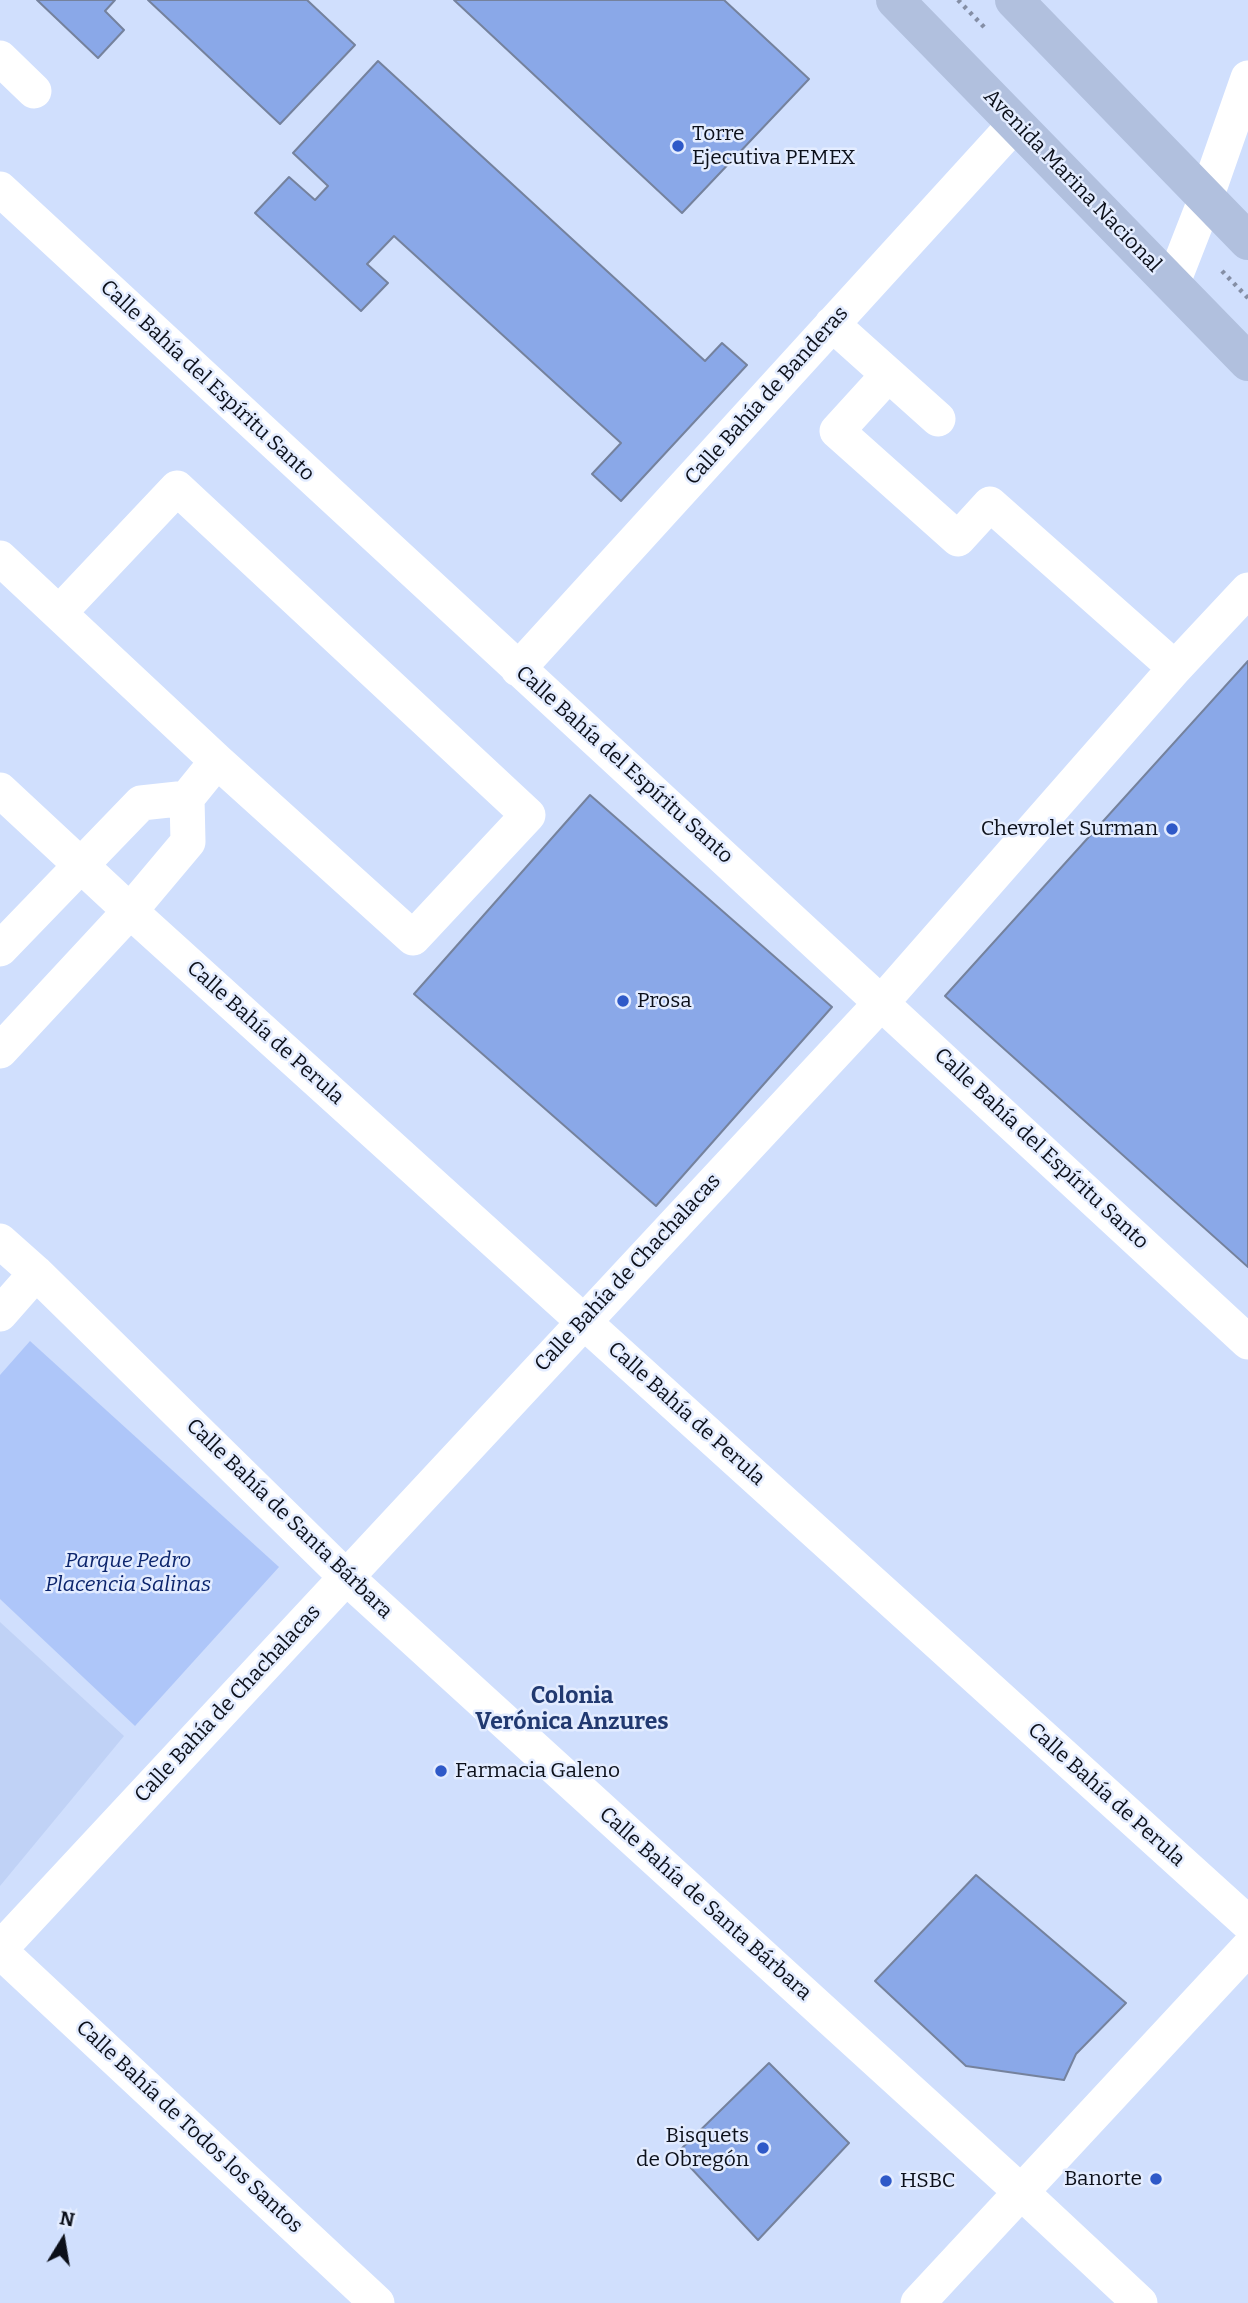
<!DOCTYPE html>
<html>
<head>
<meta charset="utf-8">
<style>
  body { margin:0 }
  #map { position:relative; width:1248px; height:2303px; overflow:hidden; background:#d0dffd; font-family:Bitter,serif }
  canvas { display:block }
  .north { position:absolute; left:28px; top:2205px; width:70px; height:70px; -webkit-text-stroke:5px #e3ecff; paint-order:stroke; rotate:11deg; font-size:19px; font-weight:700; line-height:28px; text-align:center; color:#0c101a }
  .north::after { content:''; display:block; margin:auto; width:24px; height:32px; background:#0c101a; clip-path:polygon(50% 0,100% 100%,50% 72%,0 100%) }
</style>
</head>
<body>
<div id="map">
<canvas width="1248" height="2303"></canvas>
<div class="north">N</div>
</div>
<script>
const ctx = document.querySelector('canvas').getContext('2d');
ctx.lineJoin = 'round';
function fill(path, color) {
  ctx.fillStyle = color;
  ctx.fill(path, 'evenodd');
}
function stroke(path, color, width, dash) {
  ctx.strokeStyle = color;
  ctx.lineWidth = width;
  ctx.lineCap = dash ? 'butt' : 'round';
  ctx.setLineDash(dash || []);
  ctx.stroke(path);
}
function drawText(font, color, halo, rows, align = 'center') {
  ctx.font = font + ' Bitter,serif';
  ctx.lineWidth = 5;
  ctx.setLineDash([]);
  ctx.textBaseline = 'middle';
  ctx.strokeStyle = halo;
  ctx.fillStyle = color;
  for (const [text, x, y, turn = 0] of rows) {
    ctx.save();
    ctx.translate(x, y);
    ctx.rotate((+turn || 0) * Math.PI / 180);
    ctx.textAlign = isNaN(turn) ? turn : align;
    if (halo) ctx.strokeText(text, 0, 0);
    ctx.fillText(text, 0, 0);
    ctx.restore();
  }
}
const built = new Path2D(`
  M0 1622 124 1736 0 1886Z`);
const green = new Path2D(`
  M30 1341 279 1567 135 1726 0 1599V1375Z`);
const building = new Path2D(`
  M37 0H115L105 11 124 30 98 58Z
  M148 0H307L355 45 280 124Z
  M454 0H724L809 79 682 213Z
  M378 61 705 361 722 343 747 365 621 501 592 474 621 443 394 236 367 264 388 283 361 311 255 213 289 177 315 200 328 186 293 153Z
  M1248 661V1267L945 996Z
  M590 795 832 1007 656 1206 414 994Z
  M976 1875 1126 2003 1076 2054 1064 2080 966 2066 875 1981Z
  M769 2063 849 2143 758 2240 677 2153Z`);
const path = new Path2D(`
  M958 0 986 29
  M1222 271 1248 298`);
const minor = new Path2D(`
  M0 58 34 91
  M0 189C416 574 834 956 1248 1342
  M1172 285 1206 198 1248 78
  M832 324 938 419
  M888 375 837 431 958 539 990 504 1175 668
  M0 558 217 761 413 938 528 815 177 488 59 613
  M518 669 1016 123
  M0 790 130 911 1248 1923
  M0 949 141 803 187 798
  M0 1051 130 911 188 842 187 798 217 761
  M0 1241 36 1273 346 1577 1020 2191 1140 2303
  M0 1314 36 1273
  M0 1949 883 1001 1175 668 1248 590
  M0 1951 377 2303
  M918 2303 1248 1948`);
const major = new Path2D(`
  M895 0 1248 362
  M1014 0 1248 241`);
const markers = [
  [678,146,7,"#2e59c8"],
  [1172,829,7,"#2e59c8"],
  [623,1001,7,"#2e59c8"],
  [441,1771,7,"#2e59c8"],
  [763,2148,7,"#2e59c8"],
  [1156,2179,7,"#2e59c8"],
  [886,2181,7,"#2e59c8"]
];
const poiNames = [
  ["Torre",692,134],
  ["Ejecutiva PEMEX",692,158],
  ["Chevrolet Surman",1158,829,"right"],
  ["Prosa",637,1001],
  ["Farmacia Galeno",455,1771],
  ["Bisquets",749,2136,"right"],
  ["de Obregón",749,2160,"right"],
  ["Banorte",1142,2179,"right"],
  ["HSBC",900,2181]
];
const streetNames = [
  ["Avenida Marina Nacional",1072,181,46],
  ["Calle Bahía del Espíritu Santo",207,381,43],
  ["Calle Bahía de Banderas",767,396,-48],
  ["Calle Bahía del Espíritu Santo",624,765,42],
  ["Calle Bahía de Perula",265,1033,42],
  ["Calle Bahía del Espíritu Santo",1041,1149,43],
  ["Calle Bahía de Chachalacas",628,1273,-47],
  ["Calle Bahía de Perula",686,1414,42],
  ["Calle Bahía de Santa Bárbara",289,1519,44],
  ["Calle Bahía de Chachalacas",228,1704,-47],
  ["Calle Bahía de Perula",1106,1795,42],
  ["Calle Bahía de Santa Bárbara",705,1904,42],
  ["Calle Bahía de Todos los Santos",189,2127,43]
];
const parkNames = [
  ["Parque Pedro",128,1561],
  ["Placencia Salinas",128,1585]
];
const neighbourhoodNames = [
  ["Colonia",572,1697],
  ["Verónica Anzures",572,1723]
];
fill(built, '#c0d2f6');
fill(green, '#aec6f9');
fill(building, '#8aa8e8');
stroke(building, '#75829d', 2);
stroke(path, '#848ea5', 4.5, [3.5, 5]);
stroke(minor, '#fff', 35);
stroke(major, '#b1c0de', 38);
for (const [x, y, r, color] of markers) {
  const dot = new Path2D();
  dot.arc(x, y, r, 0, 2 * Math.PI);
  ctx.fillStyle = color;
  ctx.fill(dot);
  stroke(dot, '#e3ecff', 2.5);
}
drawText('21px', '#0c101a', '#e3ecff', poiNames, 'left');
drawText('21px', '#0c101a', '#e3ecff', streetNames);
drawText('italic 21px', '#0b246c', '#e3ecff', parkNames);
drawText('bold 23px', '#213970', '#e3ecff', neighbourhoodNames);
</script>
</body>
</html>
